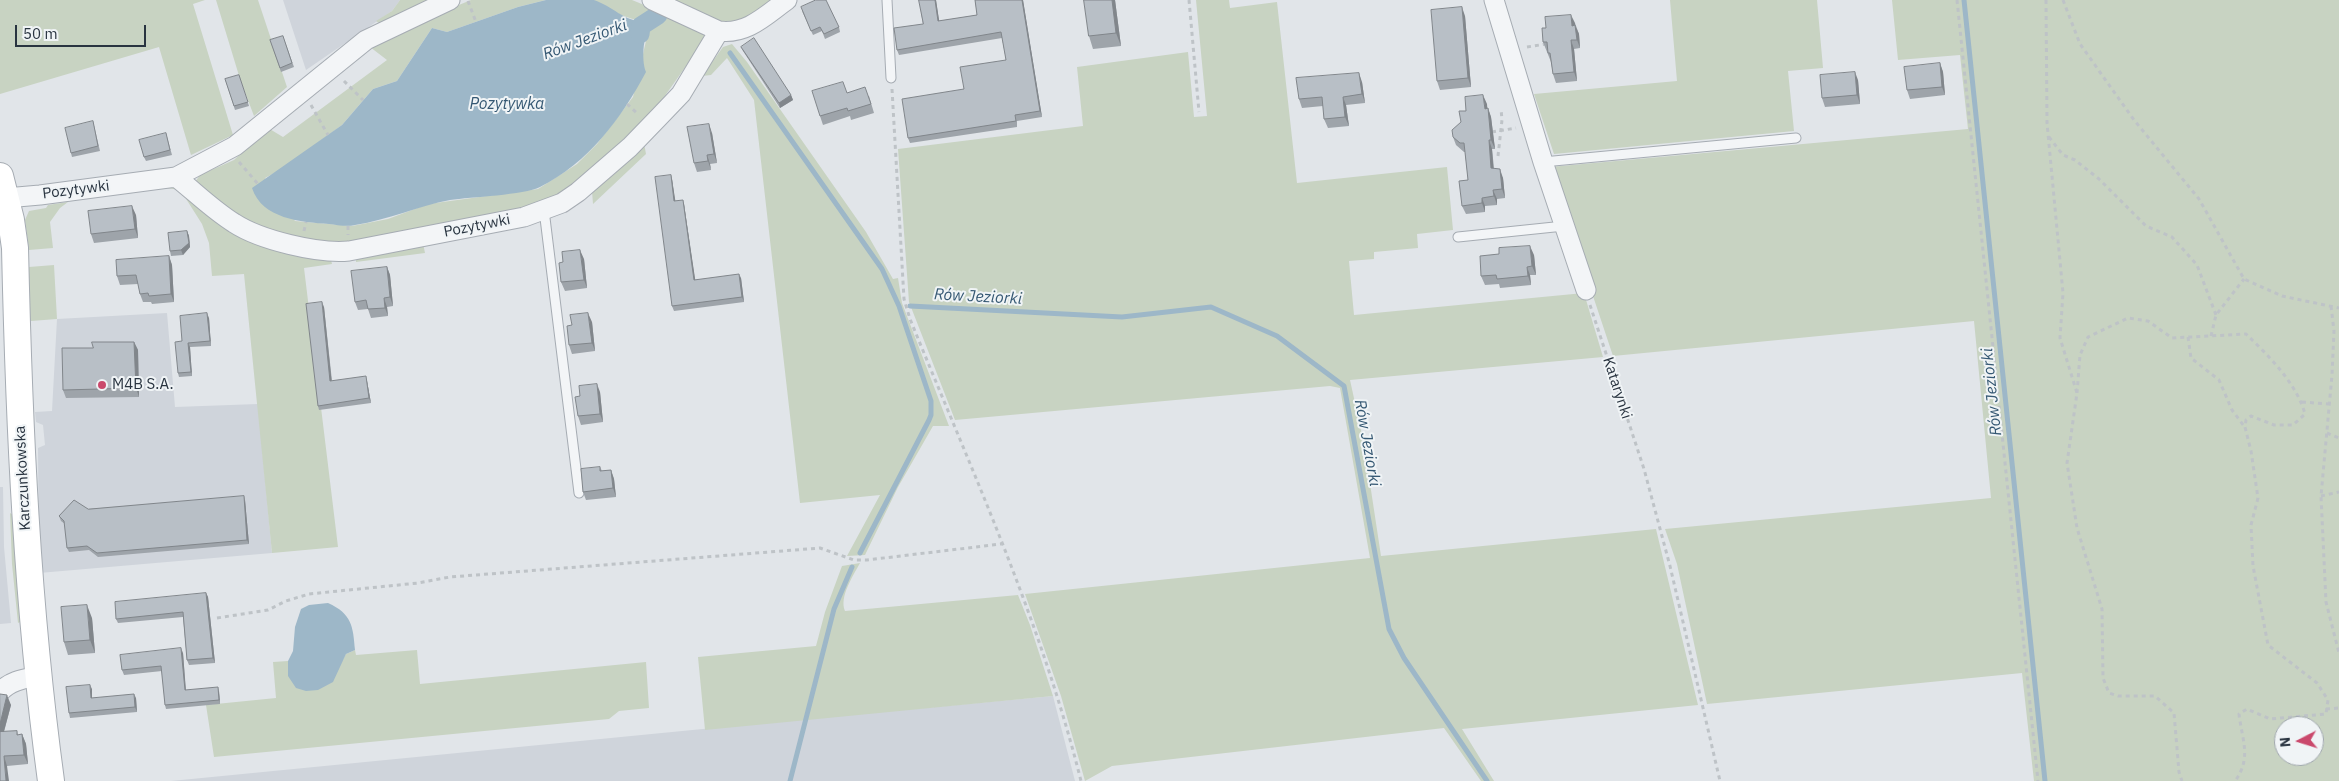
<!DOCTYPE html>
<html>
<head>
<meta charset="utf-8">
<style>
  body { margin:0 }
  #map { position:relative; width:2339px; height:781px; overflow:hidden; background:#e1e5e9; font-family:"IBM Plex Sans",sans-serif }
  canvas { display:block }
  .north { position:absolute; left:2274px; top:716px; width:50px; height:50px; box-sizing:border-box; background:#f0f4f6; border:1px solid #a0a7ad; border-radius:50%; rotate:265deg; font-size:14px; font-weight:700; line-height:20px; text-align:center; color:#293440 }
  .north::after { content:''; display:block; margin:auto; width:18px; height:22px; background:#ca496c; clip-path:polygon(50% 0,100% 100%,50% 72%,0 100%) }
  .scale { position:absolute; left:15px; top:25px; width:131px; height:22px; box-sizing:border-box; border:2px solid #293440; border-top:0; padding-left:6px; font-size:15px; line-height:18px; white-space:nowrap; color:#293440; -webkit-text-stroke:4px #f0f4f6; paint-order:stroke }
</style>
</head>
<body>
<div id="map">
<canvas width="2339" height="781"></canvas>
<div class="north">N</div>
<div class="scale">50 m</div>
</div>
<script>
const ctx = document.querySelector('canvas').getContext('2d');
ctx.lineJoin = 'round';
function fill(path, color) {
  ctx.fillStyle = color;
  ctx.fill(path, 'evenodd');
}
function stroke(path, color, width, dash) {
  ctx.strokeStyle = color;
  ctx.lineWidth = width;
  ctx.lineCap = dash ? 'butt' : 'round';
  ctx.setLineDash(dash || []);
  ctx.stroke(path);
}
function drawText(font, color, halo, rows, align = 'center') {
  ctx.font = font + ' "IBM Plex Sans",sans-serif';
  ctx.lineWidth = 4;
  ctx.setLineDash([]);
  ctx.textBaseline = 'middle';
  ctx.strokeStyle = halo;
  ctx.fillStyle = color;
  for (const [text, x, y, turn = 0] of rows) {
    ctx.save();
    ctx.translate(x, y);
    ctx.rotate((+turn || 0) * Math.PI / 180);
    ctx.textAlign = isNaN(turn) ? turn : align;
    if (halo) ctx.strokeText(text, 0, 0);
    ctx.fillText(text, 0, 0);
    ctx.restore();
  }
}
const built = new Path2D(`
  M283 0H400L392 11 306 70Z
  M167 313 175 407 258 404 272 553 39 573 38 448 45 445 43 425 36 422 35 412 52 411 57 319Z
  M0 487H3L4 547 11 623 0 624Z
  M1053 696 1075 781H171L805 719Z`);
const green = new Path2D(`
  M0 0H205L193 4 233 135 191 155 159 47 0 94Z
  M216 0H258L287 87 254 116 240 79Z
  M400 0H430L383 26 376 21 392 11Z
  M471 0H546L518 7 447 32 432 28 397 81 373 89 342 125 284 168 265 178 295 221 352 226 388 219 428 204 538 189 577 164 597 144 633 97 646 41V31L653 22C626 20 617 13 593 0H632L700 28 703 31 704 36 698 49 650 117 553 202 329 247 251 226 195 182 200 175 234 160 268 128 283 137 387 60 370 47 389 34Z
  M672 0H775C767 6 758 13 749 18 724 31 695 10 672 0Z
  M1196 0H1229L1230 8 1277 2 1297 183 1447 167 1453 230 1417 234 1418 248 1374 252V259L1349 261 1354 315 1584 293 1603 357 1350 380 1364 444 1381 556 1656 529 1698 705 1462 729 1494 781H1481L1444 728 1112 766 1085 781 1061 696 1025 594 1370 558 1340 388 1330 386 955 420 909 302 898 149 1083 126 1077 67 1188 52 1194 117 1207 116Z
  M1670 0H1817L1823 68 1788 71 1794 131 1554 154 1534 94 1677 81Z
  M1892 0H2339V781H2034L2022 673 1707 704 1677 564 1665 529 1991 498 1974 321 1613 356 1550 167 1968 129 1960 55 1898 60ZM2284 726H2314V756H2284Z
  M732 44 747 62 866 232 893 279 898 278 902 303 949 426H933L898 487 865 555 847 556 880 495 800 503 754 100 727 58 711 75 702 76 723 47Z
  M644 143 646 154 593 204 592 191Z
  M171 184 331 260 332 264 304 268 338 547 272 553 244 274 212 276 209 243 202 224 183 194 174 189 158 187Z
  M68 202 60 208 50 222 53 248 29 250 25 220 29 211 46 208 48 205Z
  M423 243 425 253 356 262V258Z
  M54 265 57 319 31 321 27 315 26 272 29 267Z
  M10 513 13 515 15 522 20 622 18 623 12 564Z
  M860 563C853 576 839 597 845 611L1018 595 1030 625 1053 696 705 730 698 657 816 646 825 612 842 566Z
  M355 650 356 655 417 650 420 684 646 662 649 708 619 711 609 719 214 757 206 705 276 698 273 662 288 661V676L340 665 346 654Z`);
const water = new Path2D(`
  M546 0C559 0 582 0 594 0 612 6 624 21 644 22L647 19 653 21C643 31 641 60 646 72 621 119 588 163 540 187 524 195 471 197 450 200 418 206 388 220 355 225 347 227 337 225 329 224 301 222 262 219 252 188L342 125 373 89 397 81 432 28 447 32 518 7Z
  M328 603C352 614 353 626 355 650L346 654 333 682 318 690 306 691 296 688 288 676V661L293 651 295 627 301 609 309 605Z`);
const stream = new Path2D(`
  M1964 0 2045 781
  M730 53 882 269 899 306 931 401V415L929 420 860 553
  M910 306 1122 317 1211 307 1277 336 1344 386 1389 629 1404 658 1487 781
  M790 781 834 609 852 567`);
const canal = new Path2D(`
  M640 34 641 26 658 15`);
const path = new Path2D(`
  M1189 0 1199 112
  M1957 0 2038 781
  M2046 0 2047 123 2063 293 2060 338 2077 393 2067 463 2077 528 2102 609 2103 678 2109 693 2118 696H2155L2174 713 2179 772 2182 781
  M2063 0 2080 44 2134 120 2199 199 2244 279 2282 296 2339 308
  M468 1 476 22
  M1527 47 1546 44
  M344 81 363 100
  M892 89 904 299 910 319C972 471 1041 621 1081 781
  M627 104 638 114
  M311 105 328 135
  M1492 132 1516 128
  M2049 137 2063 155 2075 160 2099 179 2146 226 2172 237 2197 265 2216 315
  M1498 156 1502 120 1501 109
  M239 162 258 184
  M348 226V235
  M304 231 306 222
  M1590 305 1644 469 1670 566 1720 781
  M2331 306 2334 331 2332 375 2321 496 2326 602 2339 653
  M2211 336 2216 315 2244 279
  M2188 337 2191 358 2219 380 2232 410 2244 426
  M2077 393 2080 355 2088 337 2128 318 2148 321 2172 338 2246 334C2269 356 2297 384 2305 414L2293 425H2274L2251 416 2246 420 2245 427 2251 451 2258 498 2251 525 2253 566 2268 645 2317 683 2328 700 2326 714 2270 719 2247 709 2239 714C2242 740 2252 758 2235 781
  M2302 402 2329 404
  M2327 433 2339 438
  M2321 496 2339 492
  M217 618 268 610 286 601 309 594 418 583 450 577 820 548 854 560H867L1001 544
  M2326 709 2339 708`);
const lane = new Path2D(`
  M887 0 891 78
  M1543 162 1796 138
  M544 210 579 493
  M1458 237 1564 226`);
const street = new Path2D(`
  M652 0 719 31C747 35 766 15 787 0
  M1494 0 1543 162 1586 290
  M176 177C195 192 213 210 234 223 260 240 318 254 349 251L524 217 562 203 578 192 630 147 659 117 681 94 719 31
  M6 198 40 195 176 177 235 146 366 40 450 0
  M0 692C10 681 23 679 38 676`);
const secondary = new Path2D(`
  M0 176 11 220 15 248C19 427 27 604 51 781`);
const wall = new Path2D(`
  M919 0H936L939 21 977 15 975 0H1023L1042 117 1017 121V127L910 143 908 138 964 89 1006 60 1002 38 899 55 897 50 923 24Z
  M1084 0H1115L1121 46 1093 49 1089 36Z
  M802 11 839 27 840 32 825 39 822 31 813 35Z
  M1465 16 1471 87 1440 90 1437 81Z
  M1575 23 1579 34 1580 48 1574 49 1577 81 1556 83 1553 74 1551 62 1543 42Z
  M283 36 294 67 281 72 270 40Z
  M741 47 791 95 793 100 780 108 743 51Z
  M1940 63 1943 72 1945 95 1910 99 1907 90Z
  M239 75 249 106 235 110 225 79Z
  M1858 80 1860 104 1825 107 1822 98Z
  M1362 82 1365 103 1346 105 1349 126 1328 128 1324 119 1323 106 1302 108 1299 99Z
  M847 93 869 96 874 113 851 120 850 116 823 125 820 116Z
  M1487 104V108H1488L1491 117 1495 149H1492L1494 168 1503 178 1505 198 1497 199V205L1485 206V212L1466 214 1462 206 1468 180 1465 152H1464L1456 145 1453 137 1461 122Z
  M93 121 100 151 72 157 71 153Z
  M166 133 172 155 146 161 144 157Z
  M712 133 717 163 710 164 711 170 697 172 694 163Z
  M671 175 672 179 675 201 684 204 695 280 741 278 744 302 674 311 672 306Z
  M136 215 138 238 94 243 91 234Z
  M187 231 189 236 190 247 183 255 171 256 170 251Z
  M1534 255 1536 275H1530L1531 285 1500 288 1499 284 1485 285 1481 276Z
  M169 256 172 265 174 302 152 304 151 302H143L140 294 138 284 120 285 117 276Z
  M584 259 587 288 565 291 561 282 563 262Z
  M387 267 390 275 393 306 387 307 388 316 371 318 368 309 358 310 355 302Z
  M324 307 332 381H367L371 403 319 410 318 406Z
  M209 318 211 346 190 347 192 376 179 377 178 373 182 341Z
  M592 322 595 351 572 354 569 345 572 325Z
  M134 342 138 350 139 397 66 398 63 390 93 348Z
  M600 392 603 422 581 425 578 416 580 396Z
  M600 467 602 471 611 470 614 479 616 497 586 500 583 492Z
  M245 500 249 544 98 557 89 550 69 552 67 548 65 524 61 521 59 516 88 509Z
  M206 593 208 597 215 663 189 665 187 660 183 617 118 623 116 619Z
  M92 618 95 653 68 655 64 642Z
  M183 653 186 690 219 691 220 704 166 709 165 705 162 671 124 675 122 670Z
  M92 689V698H136L137 712 70 718 69 713Z
  M0 694 11 705 4 732 17 731 18 735 22 734 26 744 28 764 7 766 0 781Z`);
const shadedWall = new Path2D(`
  M935 0H936L940 26 938 21Z
  M1022 0H1023L1042 117 1040 111Z
  M1112 0H1115L1121 46 1116 33Z
  M1462 7 1465 16 1471 87 1468 78Z
  M1571 15 1575 23V34L1572 26Z
  M1575 25 1579 34 1580 48 1577 40Z
  M1571 40 1574 49 1577 81 1574 72Z
  M1940 63 1943 72 1945 95 1942 87Z
  M1855 72 1858 80 1860 104 1857 95Z
  M1359 73 1362 82 1365 103 1362 94Z
  M791 95 793 100 780 108 779 103Z
  M1483 95 1487 104 1488 117 1485 109Z
  M1343 97 1346 105 1349 126 1345 117Z
  M1488 108 1491 117 1495 149 1491 140Z
  M709 124 712 133 717 163 714 154Z
  M1489 140 1492 149 1494 177 1491 168Z
  M707 155 710 164 711 170 708 161Z
  M1500 169 1503 178 1505 198 1502 189Z
  M671 175 672 179 676 205 674 201Z
  M1493 190 1497 199V205L1494 196Z
  M1482 198 1485 206V212L1482 203Z
  M683 200 684 204 696 285 694 280Z
  M132 206 136 215 138 238 135 229Z
  M187 231 189 236 190 247 183 255 181 250Z
  M1530 246 1534 255 1536 275 1532 266Z
  M580 250 584 259 587 288 584 280Z
  M169 256 172 265 174 302 171 294Z
  M387 267 390 275 393 306 390 297Z
  M1527 267 1530 275 1531 285 1528 276Z
  M739 274 741 278 744 302 742 297Z
  M384 298 387 307 388 316 385 308Z
  M322 302 324 307 332 385 330 381Z
  M207 313 209 318 211 346 210 341Z
  M588 313 592 322 595 351 592 343Z
  M134 342 138 350 139 397 136 388Z
  M188 343 190 347 192 376 191 372Z
  M366 376 367 381 371 403 369 398Z
  M597 384 600 392 603 422 600 414Z
  M611 470 614 479 616 497 613 488Z
  M244 496 245 500 249 544 247 540Z
  M206 593 208 597 215 663 213 658Z
  M87 605 92 618 95 653 90 640Z
  M181 648 183 653 186 694 185 690Z
  M90 685 92 689V702L91 698Z
  M218 687 219 691 220 704 219 700Z
  M134 694 136 698 137 712 135 707Z
  M7 695 11 705 1 742 0 738V724Z
  M22 734 26 744 28 764 24 755Z
  M4 756 7 766 9 781H6Z`);
const building = new Path2D(`
  M816 0H826L839 27 824 34 820 27 811 31 801 7Z
  M919 0H935L938 21 977 15 975 0H1022L1040 111 1015 115 1016 121 908 138 902 99 964 89 960 67 1006 60 1001 32 897 50 894 28 923 24Z
  M1084 0H1112L1116 33 1089 36Z
  M1462 7 1468 78 1437 81 1431 10Z
  M1571 15 1572 26 1575 25 1577 40H1571L1574 72 1553 74 1550 53H1548L1547 42H1543L1542 28H1546L1545 17Z
  M283 36 292 63 280 68 270 40Z
  M754 38 791 95 779 103 741 47Z
  M1940 63 1942 87 1907 90 1904 67Z
  M1855 72 1857 95 1822 98 1820 75Z
  M1359 73 1362 94 1343 97 1345 117 1324 119 1322 97 1299 99 1296 78Z
  M239 75 248 102 234 106 225 79Z
  M843 82 847 93 865 87 871 104 848 111 847 108 820 116 812 91Z
  M1483 95 1485 109 1488 108 1491 140H1489L1491 168 1500 169 1502 189 1493 190 1494 196 1482 198V203L1462 206 1459 181 1468 180 1464 143H1460L1453 137 1452 130 1461 122 1459 111H1466L1465 97Z
  M93 121 98 146 71 153 65 128Z
  M709 124 714 154 707 155 708 161 694 163 687 127Z
  M166 133 170 150 144 157 139 140Z
  M671 175 674 201 683 200 694 280 739 274 742 297 672 306 655 177Z
  M132 206 135 229 91 234 88 211Z
  M187 231 189 243 181 250 170 251 168 233Z
  M1530 246 1532 266 1527 267 1528 276 1497 279 1496 275 1481 276 1480 256 1499 254V248Z
  M580 250 584 280 561 282 559 263 563 262 562 252Z
  M169 256 171 294 149 296 148 293 140 294 136 275 117 276 116 260Z
  M387 267 390 297 384 298 385 308 368 309 366 300 355 302 351 271Z
  M322 302 330 381 366 376 369 398 318 406 306 304Z
  M207 313 210 341 188 343 191 372 178 373 175 342 182 341 180 316Z
  M588 313 592 343 569 345 567 326 572 325 570 315Z
  M92 342H134L136 388 63 390 62 348H93Z
  M597 384 600 414 578 416 575 397 580 396 579 386Z
  M600 467V471L611 470 613 488 583 492 581 469Z
  M244 496 247 540 97 553 87 546 67 548 64 521 59 516 74 500 88 509Z
  M206 593 213 658 187 660 183 612 116 619 115 602Z
  M87 605 90 640 64 642 61 607Z
  M181 648 185 690 218 687 219 700 165 705 161 666 122 670 120 655Z
  M90 685 91 698 134 694 135 707 69 713 66 687Z
  M0 694 7 695 0 724Z
  M17 731V735L22 734 24 755 4 756 6 781H0V732Z`);
const markers = [
  [102,385,5,"#ca496c"]
];
const streetNames = [
  ["Pozytywki",76,190,-7],
  ["Pozytywki",477,226,-11],
  ["Katarynki",1617,388,72],
  ["Karczunkowska",23,478,-93]
];
const poiNames = [
  ["M4B S.A.",112,385]
];
const waterNames = [
  ["Rów Jeziorki",585,40,-20],
  ["Pozytywka",507,104],
  ["Rów Jeziorki",978,297,3],
  ["Rów Jeziorki",1992,392,-96],
  ["Rów Jeziorki",1367,443,80]
];
fill(built, '#cfd4db');
fill(green, '#c8d3c2');
fill(water, '#9db7c8');
stroke(stream, '#9db7c8', 5);
stroke(canal, '#9db7c8', 19);
stroke(lane, '#a6acb3', 11);
stroke(street, '#a6acb3', 21);
stroke(secondary, '#a6acb3', 28);
stroke(path, '#bec3c7', 3, [4, 4]);
stroke(lane, '#f3f5f7', 9);
stroke(street, '#f3f5f7', 19);
stroke(secondary, '#fff', 26);
fill(wall, '#9ea4aa');
fill(shadedWall, '#81868b');
fill(building, '#b8bfc6');
stroke(building, '#81868b', 1);
for (const [x, y, r, color] of markers) {
  const dot = new Path2D();
  dot.arc(x, y, r, 0, 2 * Math.PI);
  ctx.fillStyle = color;
  ctx.fill(dot);
  stroke(dot, '#f0f4f6', 2);
}
drawText('15px', '#293440', '#f0f4f6', streetNames);
drawText('15px', '#293440', '#f0f4f6', poiNames, 'left');
drawText('italic 16px', '#355873', '#f0f4f6', waterNames);
</script>
</body>
</html>
